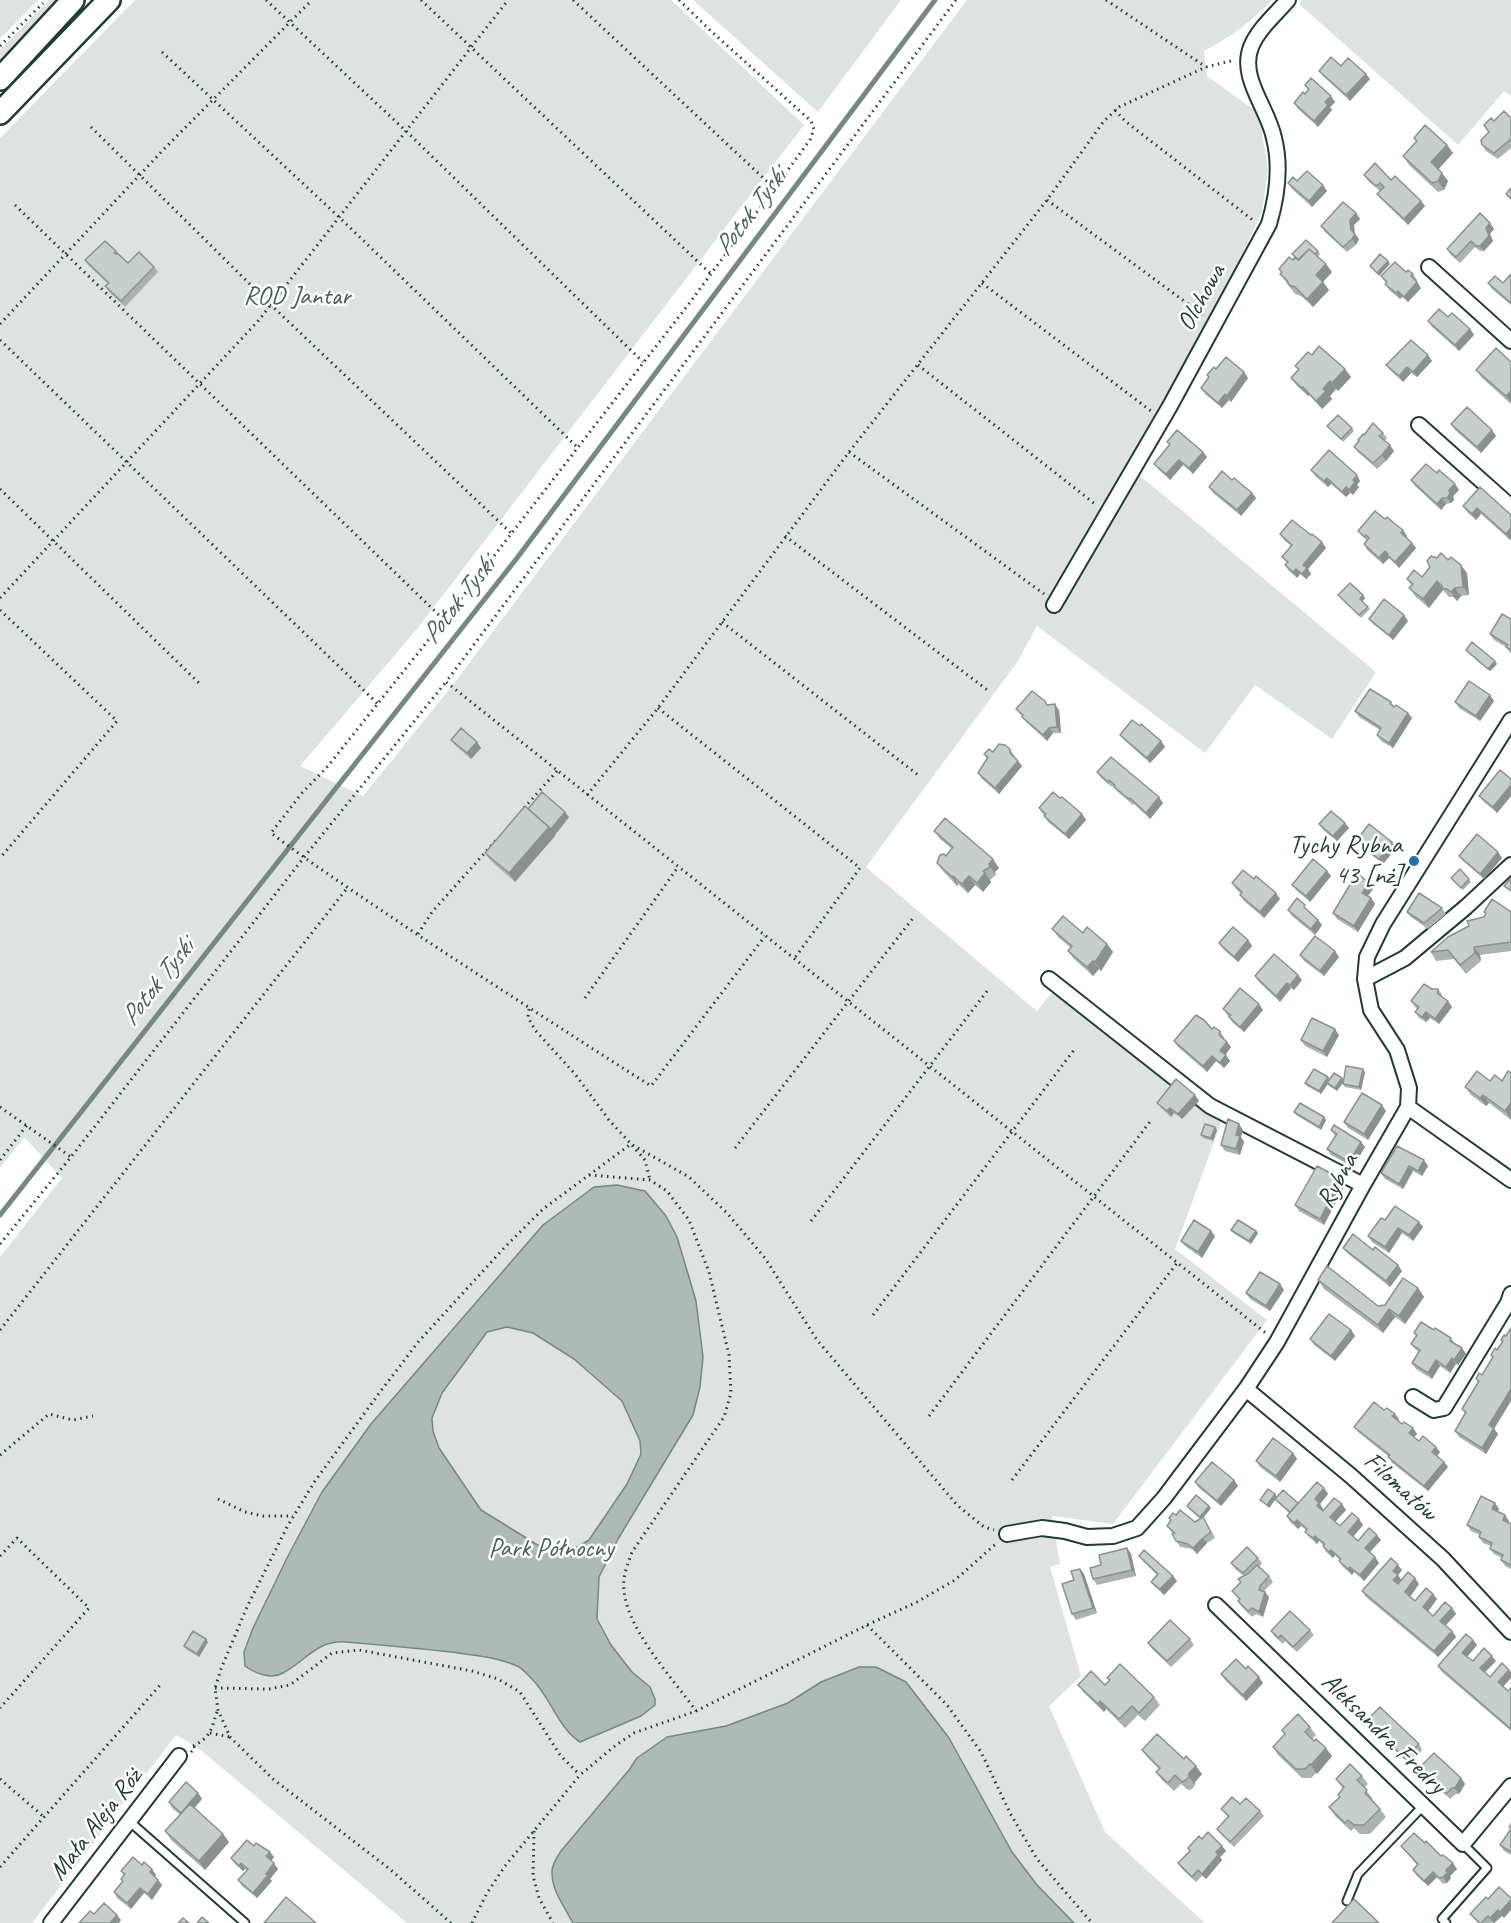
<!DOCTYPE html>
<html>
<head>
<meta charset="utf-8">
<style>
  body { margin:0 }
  canvas { display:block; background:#fff }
</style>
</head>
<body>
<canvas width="1511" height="1923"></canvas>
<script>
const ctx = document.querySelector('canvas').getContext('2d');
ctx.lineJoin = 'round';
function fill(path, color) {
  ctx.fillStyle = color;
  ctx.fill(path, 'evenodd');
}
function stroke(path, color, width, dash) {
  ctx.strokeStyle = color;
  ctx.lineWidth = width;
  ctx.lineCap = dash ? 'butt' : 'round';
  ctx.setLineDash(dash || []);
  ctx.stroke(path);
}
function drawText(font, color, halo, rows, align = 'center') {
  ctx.font = font + ' Caveat,sans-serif';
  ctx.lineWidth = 5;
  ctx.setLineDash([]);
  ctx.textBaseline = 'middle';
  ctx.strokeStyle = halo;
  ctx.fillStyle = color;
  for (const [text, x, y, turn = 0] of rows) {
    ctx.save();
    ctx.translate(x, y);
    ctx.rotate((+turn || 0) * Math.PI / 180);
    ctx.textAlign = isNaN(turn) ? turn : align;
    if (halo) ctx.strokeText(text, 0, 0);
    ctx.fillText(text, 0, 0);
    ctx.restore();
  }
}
const green = new Path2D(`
  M0 0H38L0 39Z
  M49 0H56L0 59V50Z
  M135 0H671L804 125 417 629 300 766 363 796 452 686 967 0H1272C1252 21 1231 37 1204 51L1207 76 1253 109 1261 127 1268 170 1262 212 1231 278 1130 461 1138 474 1376 672 1332 739 1255 685 1205 753 1037 626 1016 664 866 867 1037 1011 1054 990 1222 1120 1175 1249 1267 1320 1113 1524 1052 1516 1060 1564 1050 1567 1081 1676 1049 1706 1105 1832 1205 1923H407L197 1747 176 1735 32 1923H0V1257L62 1178 24 1137 0 1168V138Z
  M693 0H901L818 112Z
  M1302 0H1511V96L1504 91 1458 145 1299 4Z`);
const water = new Path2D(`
  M617 1185 645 1191 666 1216 677 1237 696 1301 703 1357 700 1387 693 1415 618 1539 599 1577 597 1619 611 1645 632 1672 650 1687 655 1699V1705L641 1716 580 1742C557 1727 551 1697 531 1678 527 1674 522 1668 517 1666 497 1657 472 1655 451 1652 416 1648 381 1645 346 1642 316 1640 306 1661 283 1673 271 1680 255 1673 245 1666L244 1652 253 1628 288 1556 322 1492 371 1424 543 1225 594 1187ZM507 1327 533 1333 574 1359 622 1401 640 1441 641 1454 627 1484 589 1540 567 1553 552 1552 536 1544 481 1510 439 1448 433 1431 432 1418 442 1393 487 1332Z
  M859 1667H876L906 1682 949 1738 1012 1852 1037 1885 1074 1923H573C565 1908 552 1891 552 1873 551 1866 557 1857 561 1851L629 1770 637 1758 667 1737 726 1726 788 1703 821 1682Z`);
const stream = new Path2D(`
  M0 1215 517 558 935 0`);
const path = new Path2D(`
  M266 0 407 132 643 362
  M421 0 711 274
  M573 0 774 188
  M679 0 712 32 811 121 814 129 810 140 688 305 446 618 328 766 302 793 271 833C320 870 371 903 421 937 497 987 574 1037 651 1086L765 936
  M956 0 446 682 1267 1334
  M1106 0 1206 67
  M0 46 43 3
  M162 52 340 218 577 447
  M1115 110 1125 121 1254 221
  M91 127 271 305 511 533
  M1047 200 1203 315
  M15 205 444 620
  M982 283 1151 411
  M0 324 165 148 312 0
  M0 340 378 704
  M918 365 1095 504
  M849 452 1044 594
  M0 489 199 683
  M785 536 990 692
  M0 598 259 320 508 0
  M0 610 117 721 0 858
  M722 622 918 775
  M658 708 860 868 794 959
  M587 795 658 708 849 452 1047 200 1104 121 1119 107 1206 67 1235 60
  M524 808 557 771
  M418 934 432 912 498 838
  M585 998 678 867
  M529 1009 528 1017 535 1030 575 1074 609 1120 631 1144 689 1177 727 1213 765 1258 817 1340 957 1505 984 1527 994 1530
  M0 1107 71 1157
  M735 1148 913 918
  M0 1160 27 1125
  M589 1175 650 1180 667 1191 689 1220 709 1272 729 1355 731 1393 724 1417 632 1552C629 1561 625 1570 624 1579 619 1622 672 1677 696 1711
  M811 1221 988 990
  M0 1244 71 1157 305 856 446 682
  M873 1315 1074 1050
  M0 1330 348 887
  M929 1416 1152 1119
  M0 1455 49 1414 73 1420 93 1416
  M1012 1480 1177 1263
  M218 1499 245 1512 263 1516H293
  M0 1556 17 1538 89 1608 0 1708
  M867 1625 947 1705 981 1752 1010 1813 1037 1859 1092 1923
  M215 1688 269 1689 290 1685 332 1653 359 1650 472 1671 498 1679 520 1692 560 1755 580 1775
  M210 1733 230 1737
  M193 1746C211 1737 211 1730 217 1712
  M191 1752 195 1748 193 1745
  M0 1779 44 1817
  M534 1831 533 1876 539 1898 553 1923
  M0 1867 162 1683
  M451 1923 391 1870 273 1779 230 1737 218 1710 215 1688 221 1669 247 1607 287 1527 315 1481 380 1392 419 1341 505 1247 543 1209 631 1144 645 1160 650 1180
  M472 1923 487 1893 505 1866 580 1775 616 1745 634 1733 696 1711 867 1625 917 1602 955 1580 997 1543`);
const service = new Path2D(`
  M129 1821 245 1923
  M1347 1901 1358 1874 1423 1806
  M1446 1923 1442 1919 1487 1868 1463 1844`);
const minor = new Path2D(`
  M1429 267 1511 341
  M1419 425 1511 507
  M1054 605 1170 406 1269 224C1277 197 1281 166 1274 138 1268 108 1239 78 1251 47 1258 29 1276 14 1288 0
  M1049 979 1210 1106 1363 1185
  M1365 979 1405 958 1466 907 1511 865
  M1408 1107 1511 1180
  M1246 1389 1351 1476 1443 1559 1511 1632
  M1413 1397 1434 1410 1444 1408 1508 1303 1511 1294
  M1007 1534 1042 1528 1065 1531 1087 1537 1113 1536 1137 1528 1164 1498 1246 1389 1277 1342 1363 1185 1408 1107 1409 1088 1397 1050 1371 1010 1365 979 1367 957 1383 924 1511 720
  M1216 1605 1463 1844 1511 1786
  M51 1923 179 1756`);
const primary = new Path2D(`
  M0 79 73 0
  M0 113 109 0`);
const wall = new Path2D(`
  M1341 66 1370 79 1350 101 1323 76 1319 71Z
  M1305 85 1335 102 1330 107 1332 110 1318 127 1298 109 1294 103 1305 94 1308 90Z
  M1511 118V148L1498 159 1486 151 1482 145 1494 121Z
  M1414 138 1447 145 1453 153 1438 169 1448 181 1444 190 1438 192 1409 165 1403 156 1416 142Z
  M1364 175 1421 201 1425 206 1408 225 1381 199 1377 194 1380 191 1368 181Z
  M1297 181 1327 191 1312 207 1292 189 1288 183Z
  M1356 213 1360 219 1354 225V233L1359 239 1356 245 1347 252 1325 232 1321 226Z
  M1490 223 1494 229 1490 234 1493 241 1484 251H1480L1475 247 1460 263 1451 255 1447 249Z
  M116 251 128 263 154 267 158 272 125 307 109 292 105 286 108 284 89 266 85 260Z
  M1318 251 1320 254 1318 257 1332 272 1323 282 1329 290 1313 307 1301 296 1295 294 1280 274 1282 273 1279 269 1293 260 1295 258 1292 254Z
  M1406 272 1413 274 1417 280 1416 281 1421 288 1408 302 1402 297 1400 299 1389 290 1385 284 1386 283 1381 276Z
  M1511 274V305L1492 289 1488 283H1503Z
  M1448 317 1470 329 1474 335 1459 351 1432 327 1428 321Z
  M1312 355 1345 369 1351 377 1338 391 1336 389 1330 396 1332 399 1322 409 1309 395 1308 396 1297 386 1291 378 1298 370 1295 366Z
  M1432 361 1417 377 1411 373 1403 382 1390 370 1386 365Z
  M1511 362V404L1482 378 1476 370Z
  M1216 369 1244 372 1248 378 1231 402 1229 400 1222 408 1205 394 1201 388 1209 378 1207 375Z
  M1451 424 1496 436 1481 453 1455 430Z
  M1327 426 1352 428 1354 431 1343 442Z
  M1383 433 1387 438 1385 441 1394 451 1386 461 1377 469 1358 452 1354 447 1364 435Z
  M1167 442 1203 452 1207 457 1193 474 1183 465 1170 480 1158 469 1154 464 1170 445Z
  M1311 470 1357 475 1360 481 1357 485 1359 487 1353 495 1350 493 1346 497 1331 484 1328 487 1315 476Z
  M1437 473 1455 484 1459 490 1453 496 1454 500 1451 503 1446 504 1441 510 1415 486 1411 480Z
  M1232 480 1252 493 1256 498 1241 516 1213 493 1209 487Z
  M1463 506 1511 515V538L1510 540 1481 514 1476 520 1467 512Z
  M1385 519 1407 536 1406 537 1412 543 1416 548 1399 568 1389 558 1383 564 1367 550 1364 544 1367 541 1362 536 1358 531Z
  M1280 534 1326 548 1308 569 1311 574 1306 579 1300 574 1297 578 1289 571 1285 565 1287 563 1282 557 1291 546 1284 540Z
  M1467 573 1469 595 1461 596 1457 601 1453 597H1449L1443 590 1429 608 1415 596 1409 588 1411 585 1407 579 1422 577Z
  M1338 595H1363L1365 598 1362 601 1370 609 1361 618Z
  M1369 619 1408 621 1393 640 1373 624Z
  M1511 619V654L1506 647 1494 640 1490 634Z
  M1466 650 1497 664 1490 671 1468 653Z
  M1490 695 1494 701 1480 721 1459 708 1455 702Z
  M1391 702 1395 707 1412 718 1393 748 1381 741 1377 735 1380 730 1359 717 1355 711Z
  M1048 705 1059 710 1061 733H1053L1047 741 1026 722 1016 709Z
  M1140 726 1161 741 1165 747 1150 763 1124 740 1120 735Z
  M451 740 477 742 481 748 471 759 455 745Z
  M1010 749 1014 755V757L1022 766 999 794 982 779 978 773 987 759 984 754 993 752Z
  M1097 772 1163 803 1150 819 1134 804 1133 805 1118 792 1113 786 1112 787 1101 778Z
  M1511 779V796L1497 813 1483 801 1479 796Z
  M1060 798 1082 814 1086 820 1069 839 1048 822 1039 808Z
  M528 809 569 817 555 835V836L515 882 491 861 485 853Z
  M1345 823 1349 828 1337 841 1323 830 1319 824Z
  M934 831 999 868 995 872 996 875 990 880 991 882 983 892 975 885 968 893 958 884 957 886 943 871 937 863 946 856 952 849 940 839Z
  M1356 841 1396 848 1383 864 1360 846Z
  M1498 852 1502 858 1484 879 1463 861 1459 856Z
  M1327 871 1331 876 1310 902 1296 890 1292 885Z
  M1451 878 1469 879 1471 882 1463 890Z
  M1232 883 1280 899 1264 918 1244 901 1240 895 1241 894 1236 889Z
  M1373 889 1368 896 1371 898 1375 904 1358 932 1337 919 1333 913Z
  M1442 908 1446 914 1428 929 1411 917 1407 912Z
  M1288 910 1309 911 1322 925 1315 935 1292 916Z
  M1484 912H1511V951L1480 955 1481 961 1466 974 1454 959 1436 961 1431 952 1484 917 1486 914Z
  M1052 929 1083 933 1107 944 1113 952 1101 971 1099 969 1093 976 1074 959 1068 951 1071 948 1058 937Z
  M1248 940 1252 946 1238 962 1223 949 1219 943Z
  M1300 955 1339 957 1324 976 1304 961Z
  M1255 976 1302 980 1294 990 1291 988 1280 1002 1259 982Z
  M1432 989H1438L1442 994V997L1452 1007 1439 1024 1430 1018 1426 1022 1419 1018 1415 1012 1417 1009 1415 1007 1411 1001Z
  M1223 1009 1263 1010 1244 1032 1233 1023Z
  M1212 1029 1220 1031 1224 1037V1038L1227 1042 1231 1047 1225 1055 1230 1061 1224 1068 1216 1061 1207 1072 1178 1047 1174 1041Z
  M1339 1035 1327 1057 1305 1046 1301 1040Z
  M1477 1071 1511 1120 1489 1103 1486 1106 1471 1095 1465 1087Z
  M1365 1072 1361 1090 1345 1087 1343 1084Z
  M1342 1078 1344 1081 1337 1091 1329 1086 1328 1084 1321 1094 1307 1086 1305 1083Z
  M1195 1095 1199 1101 1182 1119 1174 1113 1171 1117 1161 1108 1157 1103Z
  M1386 1111 1368 1140 1348 1128 1344 1122Z
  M1294 1112 1324 1117 1326 1120 1321 1130 1296 1115Z
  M1217 1130 1213 1141 1203 1138 1201 1135Z
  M1243 1130 1241 1137 1244 1142 1240 1155 1225 1151 1221 1145Z
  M1331 1130 1361 1142 1365 1147 1353 1167 1331 1155 1327 1149 1335 1136Z
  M1397 1146 1428 1166 1422 1176 1413 1171 1403 1189 1385 1179 1381 1173Z
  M1345 1185 1324 1225 1299 1211 1295 1205Z
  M1385 1220 1419 1222 1423 1227 1413 1241 1402 1233 1389 1253 1372 1242 1368 1236Z
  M1231 1230 1256 1231 1258 1233 1251 1244 1233 1233Z
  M1211 1231 1215 1236 1202 1258 1185 1246 1181 1241Z
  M1343 1248 1373 1250 1402 1271 1390 1287 1347 1253Z
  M1318 1280 1378 1306 1385 1305 1418 1288 1424 1297 1405 1324 1395 1317 1383 1333 1324 1289Z
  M1280 1284 1284 1290 1270 1311 1250 1299 1246 1293Z
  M1351 1330 1355 1336 1335 1361 1314 1345 1310 1339Z
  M1434 1330 1451 1338 1455 1344 1462 1348 1466 1354 1458 1365 1456 1364 1450 1373 1440 1366 1432 1379 1416 1369 1412 1363 1419 1352 1415 1349 1411 1344 1416 1336 1414 1333Z
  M1504 1335 1494 1429 1498 1434 1486 1454 1459 1437 1455 1431 1465 1414 1462 1409 1478 1382 1476 1379 1482 1375 1493 1358 1491 1355 1497 1350 1502 1342 1501 1340Z
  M1384 1410 1399 1419 1398 1421 1402 1424 1413 1428 1417 1434 1414 1437 1419 1441 1440 1452 1437 1456 1444 1462 1448 1467 1428 1491 1392 1463 1389 1457 1358 1432 1354 1427Z
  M1293 1453 1297 1459 1280 1482 1260 1467 1256 1461Z
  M1234 1480 1238 1486 1221 1506 1199 1488 1195 1482Z
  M1324 1488 1328 1494 1320 1504 1323 1509 1322 1510H1346L1335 1522 1340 1526 1363 1525 1353 1537 1358 1541 1381 1540 1370 1552 1379 1563 1364 1581 1354 1572 1352 1575 1343 1567 1339 1561 1340 1560 1335 1555 1333 1558 1326 1552 1323 1546V1545L1319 1541 1317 1544 1309 1537 1305 1532 1306 1530 1301 1526 1298 1529 1290 1522 1287 1516 1289 1513 1275 1500 1269 1508 1260 1500 1277 1497 1298 1503Z
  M1495 1503 1499 1509 1497 1512 1509 1521 1508 1523 1511 1524V1569L1505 1566 1501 1560 1502 1558 1494 1554 1490 1549 1491 1546 1483 1543 1479 1537 1480 1535 1471 1531 1467 1525Z
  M1187 1506 1211 1508 1203 1518 1215 1538 1207 1543 1197 1554 1192 1549 1180 1547 1172 1534H1173L1167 1526 1171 1521 1169 1518 1176 1515 1195 1522 1200 1519 1189 1509Z
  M1127 1548 1131 1554 1136 1576 1097 1585 1093 1579 1101 1565Z
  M1139 1556 1173 1576 1177 1581 1164 1595 1155 1587 1151 1582 1157 1575 1143 1561Z
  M1258 1558 1262 1563 1259 1567 1269 1576 1273 1582 1264 1591 1269 1597 1263 1617 1256 1614 1252 1617 1242 1607 1238 1601 1239 1600 1232 1591 1240 1582 1238 1579 1244 1576 1235 1569 1231 1563Z
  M1080 1569 1084 1574 1097 1613 1076 1620 1072 1614 1074 1580Z
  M1402 1570 1398 1575 1401 1580 1419 1584 1410 1597 1415 1601 1433 1594 1437 1599 1428 1611 1433 1616 1452 1608 1456 1614 1446 1625 1452 1631 1456 1637 1438 1657 1366 1597 1362 1591Z
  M1310 1630 1314 1635 1297 1652 1285 1641 1283 1644 1275 1637 1271 1631Z
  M1190 1639 1194 1645 1171 1667 1152 1649 1148 1643Z
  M1473 1640 1477 1645 1467 1657 1473 1661H1496L1485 1672 1508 1691 1511 1688V1731L1442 1672 1438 1666Z
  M208 1642 199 1657 186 1649 184 1646Z
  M1246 1669 1263 1683 1246 1701 1225 1680 1221 1674Z
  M1107 1678 1154 1697 1160 1705 1145 1721 1138 1715 1125 1728 1106 1709 1104 1712 1084 1693 1078 1685H1105L1109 1680Z
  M1366 1721 1419 1744 1422 1750 1409 1764 1370 1727Z
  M1310 1727 1316 1735 1312 1739 1332 1756 1317 1774 1316 1773 1311 1778H1302L1278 1755 1273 1747 1285 1734 1282 1730Z
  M1142 1750 1202 1774 1195 1782V1785L1192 1789 1188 1790 1181 1784 1174 1791 1162 1780 1156 1772 1159 1769 1148 1758Z
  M1420 1767 1461 1778 1465 1784 1459 1794H1456L1450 1799 1424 1772Z
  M1362 1776 1368 1784 1364 1788 1373 1799 1372 1800 1380 1809 1386 1817 1370 1834H1360L1354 1828 1351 1831 1335 1816 1329 1807 1339 1797 1343 1789 1336 1779Z
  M198 1793 202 1799 194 1808 229 1842 205 1870 171 1840 165 1831 180 1815 172 1808 169 1802Z
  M1240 1804 1260 1811 1264 1816 1234 1847 1221 1834 1217 1829 1228 1817 1221 1809Z
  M1511 1822V1855L1504 1851 1500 1845 1510 1830 1508 1827Z
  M1202 1839 1222 1846 1226 1851 1220 1857 1222 1860 1206 1879 1202 1876 1196 1882 1182 1869 1178 1863 1190 1851 1188 1848Z
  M1425 1843 1457 1869 1450 1876 1451 1878 1447 1883 1443 1884 1437 1877 1428 1886 1417 1876 1413 1870 1417 1865 1401 1846Z
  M254 1846 270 1852 274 1857 271 1861 278 1869 270 1879 272 1881 257 1898 242 1886 238 1880 247 1870 245 1869 243 1871 235 1864 231 1858Z
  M142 1865 156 1875 155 1877 162 1885 152 1900 144 1893 131 1909 117 1898 114 1892 123 1882 121 1879 124 1875 121 1871Z
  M1499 1887 1504 1918 1502 1916 1494 1923 1492 1922 1491 1923H1478L1470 1914 1488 1899Z`);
const shadedWall = new Path2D(`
  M1366 74 1370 79 1350 101 1346 95Z
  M1331 96 1335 102 1330 107 1332 110 1318 127 1314 121 1325 102Z
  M1447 145 1453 153 1437 171 1431 162Z
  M1442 173 1448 181 1444 190 1438 181Z
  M1323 185 1327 191 1312 207 1309 201Z
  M1421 201 1425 206 1408 225 1404 219Z
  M1356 213 1360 219 1354 225 1355 234 1359 239 1356 245 1352 239 1350 220Z
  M1490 223 1494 229 1490 234 1493 241 1484 251 1480 246 1486 228Z
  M1388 261 1390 264 1379 276 1377 273Z
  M1326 264 1332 272 1323 282 1329 290 1313 307 1307 299 1316 275Z
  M1417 282 1421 288 1408 302 1404 297Z
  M1398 291 1402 297 1400 299 1396 293Z
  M1470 329 1474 335 1459 351 1455 345Z
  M1428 355 1432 361 1417 377 1413 372Z
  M1407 367 1411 373 1403 382 1399 376Z
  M1345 369 1351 377 1338 391 1332 383Z
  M1244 372 1248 378 1231 402 1227 396Z
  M1330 381 1336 389 1330 396 1332 399 1322 409 1316 401 1323 389Z
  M1303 387 1309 395 1308 396 1302 388Z
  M1511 391V403L1506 396Z
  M1225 394 1229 400 1222 408 1218 403Z
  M1492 430 1496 436 1481 453 1477 447Z
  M1390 445 1394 451 1386 461 1382 455Z
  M1203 452 1207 457 1193 474 1189 468Z
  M1179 460 1183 465 1170 480 1166 474Z
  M1357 475 1360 481 1357 485 1359 487 1353 495 1349 490 1353 480Z
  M1327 478 1331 484 1328 487 1324 481Z
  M1455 484 1459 490 1453 496 1454 500 1451 503 1447 498 1449 490Z
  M1346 487 1350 493 1346 497 1342 492Z
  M1252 493 1256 498 1241 516 1237 510Z
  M1442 498 1446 504 1441 510 1437 504Z
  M1477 508 1481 514 1476 520 1472 514Z
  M1511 528V538L1510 540 1506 534Z
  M1403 530 1407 536 1405 538 1401 533Z
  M1322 542 1326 548 1308 569 1311 574 1306 579 1302 574 1303 565Z
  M1412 543 1416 548 1399 568 1395 562Z
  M1385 551 1389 557 1387 555 1389 558 1383 564 1379 558Z
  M1461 565 1467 573 1469 595 1463 587Z
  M1296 569 1300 574 1297 578 1293 572Z
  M1437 581 1443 590 1429 608 1423 599Z
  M1455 588 1461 596 1457 601 1451 592Z
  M1363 595 1365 598 1362 602 1360 599Z
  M1404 615 1408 621 1393 640 1389 635Z
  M1495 661 1497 664 1490 671 1488 669Z
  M1490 695 1494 701 1480 721 1476 716Z
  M1055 704 1059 710 1061 733 1057 727Z
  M1408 713 1412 718 1393 748 1389 743Z
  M1049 728 1053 733 1047 741 1043 735Z
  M1161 741 1165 747 1150 763 1147 758Z
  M477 742 481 748 471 759 467 753Z
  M1018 761 1022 766 999 794 995 788Z
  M1511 785V796L1497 813 1493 807Z
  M1159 797 1163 803 1150 819 1146 813Z
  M565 812 569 817 555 835V836L515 882 509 873 549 827Z
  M1082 814 1086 820 1069 839 1065 834Z
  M1345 823 1349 828 1337 841 1333 836Z
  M1392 842 1396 848 1383 864 1379 859Z
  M1498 852 1502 858 1484 879 1480 874Z
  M993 859 999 868 995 872 996 875 990 867 989 864Z
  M1327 871 1331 876 1310 902 1306 896Z
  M985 873 991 882 983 892 977 883Z
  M953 876 958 884 957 886 952 877Z
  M969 876 975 885 968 893 962 884Z
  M1369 883 1373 889 1366 898 1362 893Z
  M1276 893 1280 899 1264 918 1260 912Z
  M1371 898 1375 904 1358 932 1354 926Z
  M1318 920 1322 925 1315 935 1311 929Z
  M1248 940 1252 946 1238 962 1234 957Z
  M1107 944 1113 952 1101 971 1095 962Z
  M1474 947 1480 955 1481 961 1475 953Z
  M1335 951 1339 957 1324 976 1320 971Z
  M1093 961 1099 969 1093 976 1087 967Z
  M1298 975 1302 980 1294 990 1290 985Z
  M1287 983 1291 988 1280 1002 1276 996Z
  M1448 1001 1452 1007 1439 1024 1435 1019Z
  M1259 1004 1263 1010 1244 1032 1240 1027Z
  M1426 1012 1430 1018 1426 1022 1422 1017Z
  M1335 1029 1339 1035 1327 1057 1323 1051Z
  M1227 1042 1231 1047 1224 1057 1220 1051Z
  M1226 1055 1230 1061 1224 1068 1220 1063Z
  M1212 1056 1216 1061 1207 1072 1203 1066Z
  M1363 1069 1365 1072 1361 1090 1359 1087Z
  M1328 1077 1330 1080 1321 1094 1319 1091Z
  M1342 1078 1344 1081 1337 1091 1335 1088Z
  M1195 1095 1199 1101 1182 1119 1178 1114Z
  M1483 1095 1489 1103 1486 1106 1480 1098Z
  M1511 1103V1120L1505 1111Z
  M1382 1105 1386 1111 1368 1140 1364 1134Z
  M1170 1108 1174 1113 1171 1117 1167 1111Z
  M1324 1117 1326 1120 1321 1130 1319 1127Z
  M1239 1124 1243 1130 1241 1137 1244 1142 1240 1155 1236 1149V1135Z
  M1215 1127 1217 1130 1213 1141 1211 1138Z
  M1361 1142 1365 1147 1353 1167 1349 1162Z
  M1424 1160 1428 1166 1422 1176 1418 1171Z
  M1409 1166 1413 1171 1403 1189 1399 1184Z
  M1341 1179 1345 1185 1324 1225 1320 1219Z
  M1419 1222 1423 1227 1413 1241 1409 1235Z
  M1398 1228 1402 1233 1389 1253 1385 1247Z
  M1211 1231 1215 1236 1202 1258 1198 1252Z
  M1256 1231 1258 1233 1251 1244 1249 1241Z
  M1398 1265 1402 1271 1390 1287 1386 1281Z
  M1280 1284 1284 1290 1270 1311 1266 1306Z
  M1418 1288 1424 1297 1405 1324 1399 1316Z
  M1389 1309 1395 1317 1383 1333 1378 1325Z
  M1351 1330 1355 1336 1335 1361 1331 1356Z
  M1462 1348 1466 1354 1458 1365 1454 1360Z
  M1452 1358 1456 1364 1450 1373 1446 1367Z
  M1436 1360 1440 1366 1432 1379 1428 1373Z
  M1511 1389V1401L1494 1429 1498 1434 1486 1454 1482 1448 1489 1425Z
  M1395 1414 1399 1419 1396 1422 1392 1416Z
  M1413 1428 1417 1434 1413 1438 1409 1433Z
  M1436 1447 1440 1452 1436 1458 1432 1452Z
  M1293 1453 1297 1459 1280 1482 1276 1476Z
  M1444 1462 1448 1467 1428 1491 1424 1486Z
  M1234 1480 1238 1486 1221 1506 1217 1501Z
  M1324 1488 1328 1494 1320 1504 1323 1509 1321 1511 1317 1506 1315 1499Z
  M1275 1494 1277 1497 1269 1508 1267 1505Z
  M1495 1503 1499 1509 1496 1515 1492 1509Z
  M1342 1504 1346 1510 1334 1523 1330 1517Z
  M1209 1506 1211 1508 1203 1518 1215 1538 1200 1517Z
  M1505 1515 1509 1521 1507 1526 1503 1520Z
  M1359 1519 1363 1525 1352 1538 1348 1532Z
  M1297 1520 1301 1526 1298 1529 1294 1523Z
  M1377 1535 1381 1540 1369 1553 1365 1548Z
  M1315 1536 1319 1541 1317 1544 1313 1538Z
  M1203 1538 1207 1543 1197 1554 1193 1548Z
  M1127 1548 1131 1554 1136 1576 1132 1570Z
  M1331 1550 1335 1555 1333 1558 1329 1552Z
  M1375 1557 1379 1563 1364 1581 1360 1575Z
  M1398 1565 1402 1570 1398 1575 1402 1581 1397 1586 1393 1580V1571Z
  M1350 1567 1354 1572 1352 1575 1348 1569Z
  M1080 1569 1084 1574 1097 1613 1093 1608Z
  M1173 1576 1177 1581 1164 1595 1160 1589Z
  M1415 1578 1419 1584 1409 1598 1405 1592Z
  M1265 1592 1269 1597 1263 1617 1259 1612Z
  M1433 1594 1437 1599 1427 1613 1423 1607Z
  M1452 1608 1456 1614 1444 1627 1440 1621Z
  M1452 1631 1456 1637 1438 1657 1434 1651Z
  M206 1639 208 1642 199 1657 197 1654Z
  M1473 1640 1477 1645 1466 1658 1462 1653Z
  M1492 1656 1496 1661 1484 1673 1480 1668Z
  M1509 1670 1511 1672V1678L1502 1688 1498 1682Z
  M1259 1677 1263 1683 1246 1701 1243 1695Z
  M1100 1701 1106 1709 1104 1712 1098 1704Z
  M1326 1748 1332 1756 1317 1774 1311 1765Z
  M1196 1766 1202 1774 1195 1782V1785L1189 1777V1773Z
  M1461 1778 1465 1784 1459 1794 1455 1788Z
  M198 1793 202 1799 185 1819 181 1813Z
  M223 1834 229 1842 205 1870 199 1861Z
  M1222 1846 1226 1851 1220 1857 1222 1860 1206 1879 1202 1874 1216 1852Z
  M270 1852 274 1857 270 1862 266 1856Z
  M241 1863 245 1869 243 1871 239 1866Z
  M274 1863 278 1869 270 1879 272 1881 257 1898 253 1893 266 1874Z
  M1453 1863 1457 1869 1450 1876 1451 1878 1447 1883 1443 1877 1446 1870Z
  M152 1869 156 1875 154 1878 150 1872Z
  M1433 1872 1437 1877 1428 1886 1424 1881Z
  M158 1880 162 1885 152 1900 148 1894Z
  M140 1888 144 1893 131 1909 127 1903Z
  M1511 1900V1910L1504 1918 1500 1912Z
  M1498 1910 1502 1916 1494 1923H1493L1490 1918Z
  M117 1915 121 1920 119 1923H110Z`);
const building = new Path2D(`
  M1331 57 1341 66 1348 58 1366 74 1346 95 1319 71Z
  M1311 78 1331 96 1325 102 1328 105 1314 121 1294 103 1303 92 1305 94 1309 89 1305 85Z
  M1504 111 1511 118V139L1494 153 1482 145 1481 140 1489 132 1484 125 1491 118 1494 121Z
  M1425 125 1447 145 1431 162 1442 173 1438 181 1432 183 1403 156 1417 141 1414 138Z
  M1375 163 1391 180 1395 176 1421 201 1404 219 1377 194 1384 187 1380 183 1376 186 1364 175Z
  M1307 171 1323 185 1309 201 1288 183 1293 177 1297 181Z
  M1511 188V199L1506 194Z
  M1343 202 1356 213 1350 220 1351 230 1355 234 1352 239 1343 247 1321 226Z
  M1480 213 1490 223 1486 228 1489 236 1480 246H1476L1471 241 1456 257 1447 249Z
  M1306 240 1318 251 1315 254 1309 249 1299 260 1292 254Z
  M105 241 116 251 114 253 116 254 117 253 128 263 139 252 154 267 121 301 105 286 109 283 85 260Z
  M1309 249 1326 264 1316 275 1323 282 1307 299 1295 287 1289 285 1287 280 1280 274 1282 272 1279 269 1289 257 1293 260 1295 257 1298 260Z
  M1380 254 1388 261 1377 273 1370 266Z
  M1395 262 1406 272 1408 270 1413 274 1411 276 1417 282 1404 297 1398 291 1396 293 1385 284 1387 282 1381 276Z
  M1511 274V303L1488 283 1495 276 1503 283Z
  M1439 309 1448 317 1452 313 1470 329 1455 345 1428 321Z
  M1411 340 1428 355 1413 372 1407 367 1399 376 1386 365Z
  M1319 346 1345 369 1332 383 1330 381 1323 389 1326 391 1316 401 1303 387 1302 388 1291 378 1299 369 1295 366 1308 352 1312 355Z
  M1496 348 1511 362V391L1506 396 1476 370Z
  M1226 357 1244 372 1227 396 1225 394 1218 403 1201 388 1209 377 1207 375 1214 367 1216 369Z
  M1467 407 1492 430 1477 447 1451 424Z
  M1338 415 1352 428 1341 439 1327 426Z
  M1373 423 1383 433 1379 436 1390 445 1382 455 1373 463 1354 447 1359 441 1358 440 1363 434 1364 435Z
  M1177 430 1203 452 1189 468 1179 460 1166 474 1154 464 1170 444 1167 442Z
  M1329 450 1357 475 1353 480 1355 482 1349 490 1346 487 1342 492 1327 478 1324 481 1311 470Z
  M1426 464 1437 473 1439 470 1455 484 1449 490 1450 494 1447 498H1442L1437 504 1411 480Z
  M1222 471 1232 480 1234 478 1252 493 1237 510 1209 487Z
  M1480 487 1511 515V528L1506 534 1477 508 1472 514 1463 506Z
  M1375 511 1385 519 1387 517 1395 524 1403 530 1401 533 1412 543 1395 562 1387 555 1388 554 1385 551 1379 558 1364 544 1369 538 1366 535 1365 537 1358 531Z
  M1292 520 1311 535 1312 534 1322 542 1303 565 1307 568 1302 574 1296 569 1293 572 1285 565 1288 562 1282 557 1292 545 1280 534Z
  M1441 553 1448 560 1451 557 1461 565 1463 587 1455 588 1451 592 1447 589H1443L1442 586 1437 581 1423 599 1409 588 1413 584 1407 579 1414 570 1422 577 1430 567 1427 561 1431 556 1437 558Z
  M1350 583 1363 595 1360 599 1368 607 1359 615 1338 595Z
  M1384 599 1404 615 1389 635 1369 619Z
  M1502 614 1511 619V650L1506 647 1508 645 1490 634Z
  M1472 642 1495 661 1488 669 1466 650Z
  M1469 681 1490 695 1476 716 1455 702Z
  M1370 689 1391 702 1390 704 1394 707 1396 705 1408 713 1389 743 1377 735 1381 728 1355 711Z
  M1032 691 1045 701 1047 705 1055 704 1057 727 1049 728 1043 735 1022 717 1023 715 1016 709Z
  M1132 720 1140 726 1141 724 1161 741 1147 758 1120 735Z
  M461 728 477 742 467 753 451 740Z
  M999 744 1005 745 1010 749V753L1018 761 995 788 978 773 988 757 984 754 989 749 993 752Z
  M1111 757 1159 797 1146 813 1130 798 1129 799 1114 787 1115 785 1109 780 1108 782 1097 772Z
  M1500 770 1511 779V785L1493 807 1479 796Z
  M542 792 565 812 551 829 528 809Z
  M1053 792 1060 798 1062 797 1082 814 1065 834 1044 816 1046 814 1039 808Z
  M525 806 549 827 509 873 485 853Z
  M1331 811 1345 823 1333 836 1319 824Z
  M945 818 993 859 989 864 990 867 983 871 985 873 977 883 969 876 962 884 953 876 952 877 937 863 940 855 944 854 946 856 953 847 934 831Z
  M1369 824 1392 842 1379 859 1356 841Z
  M1477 834 1498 852 1480 874 1459 856Z
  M1313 859 1327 871 1306 896 1292 885Z
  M1460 869 1469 879 1461 888 1451 878Z
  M1243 870 1254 879 1256 876 1276 893 1260 912 1240 895 1242 892 1232 883Z
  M1357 873 1369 883 1362 893 1371 898 1354 926 1333 913Z
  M1511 878V891L1504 886Z
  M1419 893 1442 908 1424 923 1407 912Z
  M1297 898 1305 905 1304 907 1318 920 1311 929 1288 910Z
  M1492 899 1511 912V942L1474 947 1475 953 1460 965 1448 950 1431 952 1448 937 1469 926 1467 921 1484 917 1486 913 1484 912Z
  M1063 916 1083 933 1087 927 1107 944 1095 962 1093 961 1087 967 1068 951 1072 946 1052 929Z
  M1233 927 1248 940 1234 957 1219 943Z
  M1315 936 1335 951 1320 971 1300 955Z
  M1274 954 1298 975 1290 985 1287 983 1276 996 1255 976Z
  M1424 984 1432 989H1438V994L1448 1001 1435 1019 1426 1012 1422 1017 1415 1012 1419 1007 1411 1001Z
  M1240 988 1259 1004 1240 1027 1229 1017 1231 1015 1223 1009Z
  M1196 1015 1204 1020 1212 1029 1214 1027 1220 1031 1219 1035 1227 1042 1220 1051 1226 1055 1220 1063 1212 1056 1203 1066 1174 1041Z
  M1312 1018 1335 1029 1323 1051 1301 1040Z
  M1346 1066 1363 1069 1359 1087 1343 1084Z
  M1314 1069 1328 1077 1319 1091 1305 1083Z
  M1477 1071 1490 1081 1495 1075 1502 1081 1508 1071 1511 1073V1103L1505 1111 1483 1095 1480 1098 1465 1087Z
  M1334 1073 1342 1078 1335 1088 1327 1083Z
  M1176 1079 1195 1095 1178 1114 1170 1108 1167 1111 1157 1103Z
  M1362 1093 1382 1105 1364 1134 1344 1122Z
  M1300 1103 1324 1117 1319 1127 1294 1112Z
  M1228 1119 1239 1124 1236 1135 1240 1136 1236 1149 1221 1145Z
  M1205 1124 1215 1127 1211 1138 1201 1135Z
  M1334 1125 1361 1142 1349 1162 1327 1149 1337 1134 1331 1130Z
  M1397 1146 1424 1160 1418 1171 1409 1166 1399 1184 1381 1173Z
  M1317 1166 1341 1179 1320 1219 1295 1205Z
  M1395 1206 1419 1222 1409 1235 1398 1228 1385 1247 1368 1236 1381 1218 1385 1220Z
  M1194 1220 1211 1231 1198 1252 1181 1241Z
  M1238 1220 1256 1231 1249 1241 1231 1230Z
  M1353 1234 1373 1250 1375 1247 1398 1265 1386 1281 1343 1248Z
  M1327 1266 1378 1306 1385 1305 1403 1278 1418 1288 1399 1316 1389 1309 1378 1325 1318 1280Z
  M1260 1272 1280 1284 1266 1306 1246 1293Z
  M1329 1314 1351 1330 1331 1356 1310 1339Z
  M1421 1322 1434 1330 1435 1328 1451 1338 1450 1341 1462 1348 1454 1360 1452 1358 1446 1367 1436 1360 1428 1373 1412 1363 1420 1350 1411 1344 1417 1335 1414 1333Z
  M1511 1328V1389L1489 1425 1494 1428 1482 1448 1455 1431 1466 1412 1462 1409 1479 1381 1476 1379 1479 1373 1482 1375 1493 1357 1491 1355 1495 1348 1497 1350 1503 1341 1501 1340 1504 1335 1506 1336Z
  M1374 1402 1384 1410 1387 1408 1395 1414 1392 1416 1402 1424 1404 1422 1413 1428 1409 1433 1419 1441 1423 1436 1436 1447 1432 1452 1444 1462 1424 1486 1388 1457 1390 1455 1354 1427Z
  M1273 1438 1293 1453 1276 1476 1256 1461Z
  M1212 1462 1234 1480 1217 1501 1195 1482Z
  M1317 1482 1324 1488 1315 1499 1319 1503 1317 1506 1323 1511 1334 1498 1342 1504 1330 1517 1340 1526 1352 1513 1359 1519 1348 1532 1358 1541 1369 1528 1377 1535 1365 1548 1375 1557 1360 1575 1350 1567 1348 1569 1339 1561 1341 1559 1331 1550 1329 1552 1323 1546 1325 1544 1315 1536 1313 1538 1305 1532 1307 1529 1297 1520 1294 1523 1287 1516Z
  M1268 1489 1275 1494 1267 1505 1260 1500Z
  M1283 1490 1298 1503 1290 1512 1275 1499Z
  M1196 1495 1209 1506 1200 1517 1187 1506Z
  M1481 1496 1495 1503 1492 1509 1505 1515 1503 1520 1511 1524V1565L1501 1560 1503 1555 1490 1549 1492 1543 1479 1537 1481 1532 1467 1525Z
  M1180 1510 1195 1522 1203 1517 1211 1532 1203 1538 1193 1548 1188 1544 1176 1541 1172 1534 1175 1533 1167 1526 1171 1520 1169 1518 1173 1513 1176 1515Z
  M1247 1547 1258 1558 1243 1573 1231 1563Z
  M1127 1548 1132 1570 1093 1579 1090 1568 1101 1565 1099 1555Z
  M1144 1550 1173 1576 1160 1589 1151 1582 1158 1574 1139 1556Z
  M1391 1558 1398 1565 1393 1571 1398 1575 1393 1580 1398 1584 1408 1572 1415 1578 1405 1592 1415 1601 1426 1588 1433 1594 1423 1607 1433 1616 1445 1602 1452 1608 1440 1621 1452 1631 1434 1651 1362 1591Z
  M1257 1565 1269 1576 1260 1586 1259 1590 1265 1592 1259 1612 1252 1608 1248 1611 1238 1601 1240 1599 1232 1591 1241 1582 1238 1579 1249 1573Z
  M1080 1569 1093 1608 1072 1614 1062 1584 1074 1580 1071 1571Z
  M1290 1611 1310 1630 1293 1647 1281 1635 1279 1638 1271 1631Z
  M1170 1620 1190 1639 1167 1661 1148 1643Z
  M193 1631 206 1639 197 1654 184 1646Z
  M1466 1634 1473 1640 1462 1653 1473 1661 1484 1648 1492 1656 1480 1668 1490 1677 1502 1663 1509 1670 1498 1682 1508 1691 1511 1688V1729L1438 1666Z
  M1236 1659 1246 1669 1248 1666 1259 1677 1243 1695 1221 1674Z
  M1120 1664 1154 1697 1139 1713 1132 1706 1119 1719 1100 1701 1098 1704 1078 1685 1091 1671 1105 1685 1110 1680 1107 1678Z
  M1380 1707 1419 1744 1405 1758 1366 1721Z
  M1298 1714 1310 1727 1305 1732 1314 1741 1316 1739 1326 1748 1311 1765 1310 1764 1305 1769H1296L1273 1747 1285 1734 1282 1730Z
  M1157 1734 1184 1759 1186 1756 1196 1766 1189 1773V1777L1186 1780 1182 1782 1175 1775 1168 1783 1156 1772 1160 1768 1142 1750Z
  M1434 1753 1461 1778 1455 1788H1452L1446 1794 1420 1767Z
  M1350 1764 1362 1776 1357 1780 1367 1790 1365 1793 1380 1809 1364 1825H1354L1348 1820 1345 1823 1329 1807 1340 1797 1338 1795 1344 1787 1336 1779Z
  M186 1782 198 1793 181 1813 169 1802Z
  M1232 1797 1240 1804 1246 1798 1260 1811 1230 1842 1217 1829 1229 1816 1221 1809Z
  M190 1804 223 1834 199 1861 165 1831Z
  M1511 1829V1852L1500 1845Z
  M1208 1832 1222 1846 1216 1852 1218 1855 1202 1874 1198 1870 1192 1877 1178 1863 1190 1851 1188 1848 1199 1836 1202 1839Z
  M1414 1833 1425 1843 1426 1841 1441 1856 1443 1855 1453 1863 1446 1870 1447 1873 1443 1877 1439 1878 1433 1872 1424 1881 1413 1870 1418 1864 1401 1846Z
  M247 1840 254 1846 256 1843 270 1852 266 1856 274 1863 266 1874 268 1875 253 1893 238 1880 248 1869 241 1863 239 1866 231 1858Z
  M133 1857 142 1865 144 1862 152 1869 150 1872 158 1880 148 1894 140 1888 127 1903 114 1892 123 1881 121 1879 125 1874 121 1871Z
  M1499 1887 1511 1898V1900L1500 1912 1498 1910 1490 1918 1488 1916 1481 1923H1480L1470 1914 1486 1897 1488 1899Z
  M286 1897 316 1923H264Z
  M1354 1899 1379 1923H1332Z
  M104 1903 117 1915 110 1923H79L90 1911 94 1914Z
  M202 1917 209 1923H197Z
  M183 1918 189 1923H178Z`);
const markers = [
  [1414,861,6,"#1f6fb2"]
];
const parkNames = [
  ["ROD Jantar",297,297],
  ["Park Północny",551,1549]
];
const streetNames = [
  ["Olchowa",1202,298,-61],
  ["Rybna",1338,1181,-61],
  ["Filomatów",1400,1487,42],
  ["Aleksandra Fredry",1383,1734,44],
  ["Mała Aleja Róż",96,1825,-52]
];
const poiNames = [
  ["Tychy Rybna",1402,846],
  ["43 [nż]",1402,876]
];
const waterNames = [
  ["Potok Tyski",751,213,-53],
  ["Potok Tyski",459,601,-52],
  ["Potok Tyski",158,983,-52]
];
fill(green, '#dee3e2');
fill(water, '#afbab7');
stroke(water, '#758883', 1.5);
stroke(stream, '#758883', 5);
stroke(service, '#1f3d34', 11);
stroke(minor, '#1f3d34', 18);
stroke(primary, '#1f3d34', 26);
stroke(path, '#1f3d34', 3, [1.5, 4.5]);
stroke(service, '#fff', 7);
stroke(minor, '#fff', 14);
stroke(primary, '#fff', 21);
fill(wall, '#abb2af');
fill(shadedWall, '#8b918f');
fill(building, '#c7cfcc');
stroke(building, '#8b918f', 1.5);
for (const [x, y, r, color] of markers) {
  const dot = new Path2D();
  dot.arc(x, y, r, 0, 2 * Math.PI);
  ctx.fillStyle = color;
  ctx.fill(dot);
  stroke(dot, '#fff', 2);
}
drawText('26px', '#455e57', '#fff', parkNames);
drawText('26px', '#1f3d34', '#fff', streetNames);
drawText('26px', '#1f3d34', '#fff', poiNames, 'right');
drawText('italic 27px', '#4a625b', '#fff', waterNames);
</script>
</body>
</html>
